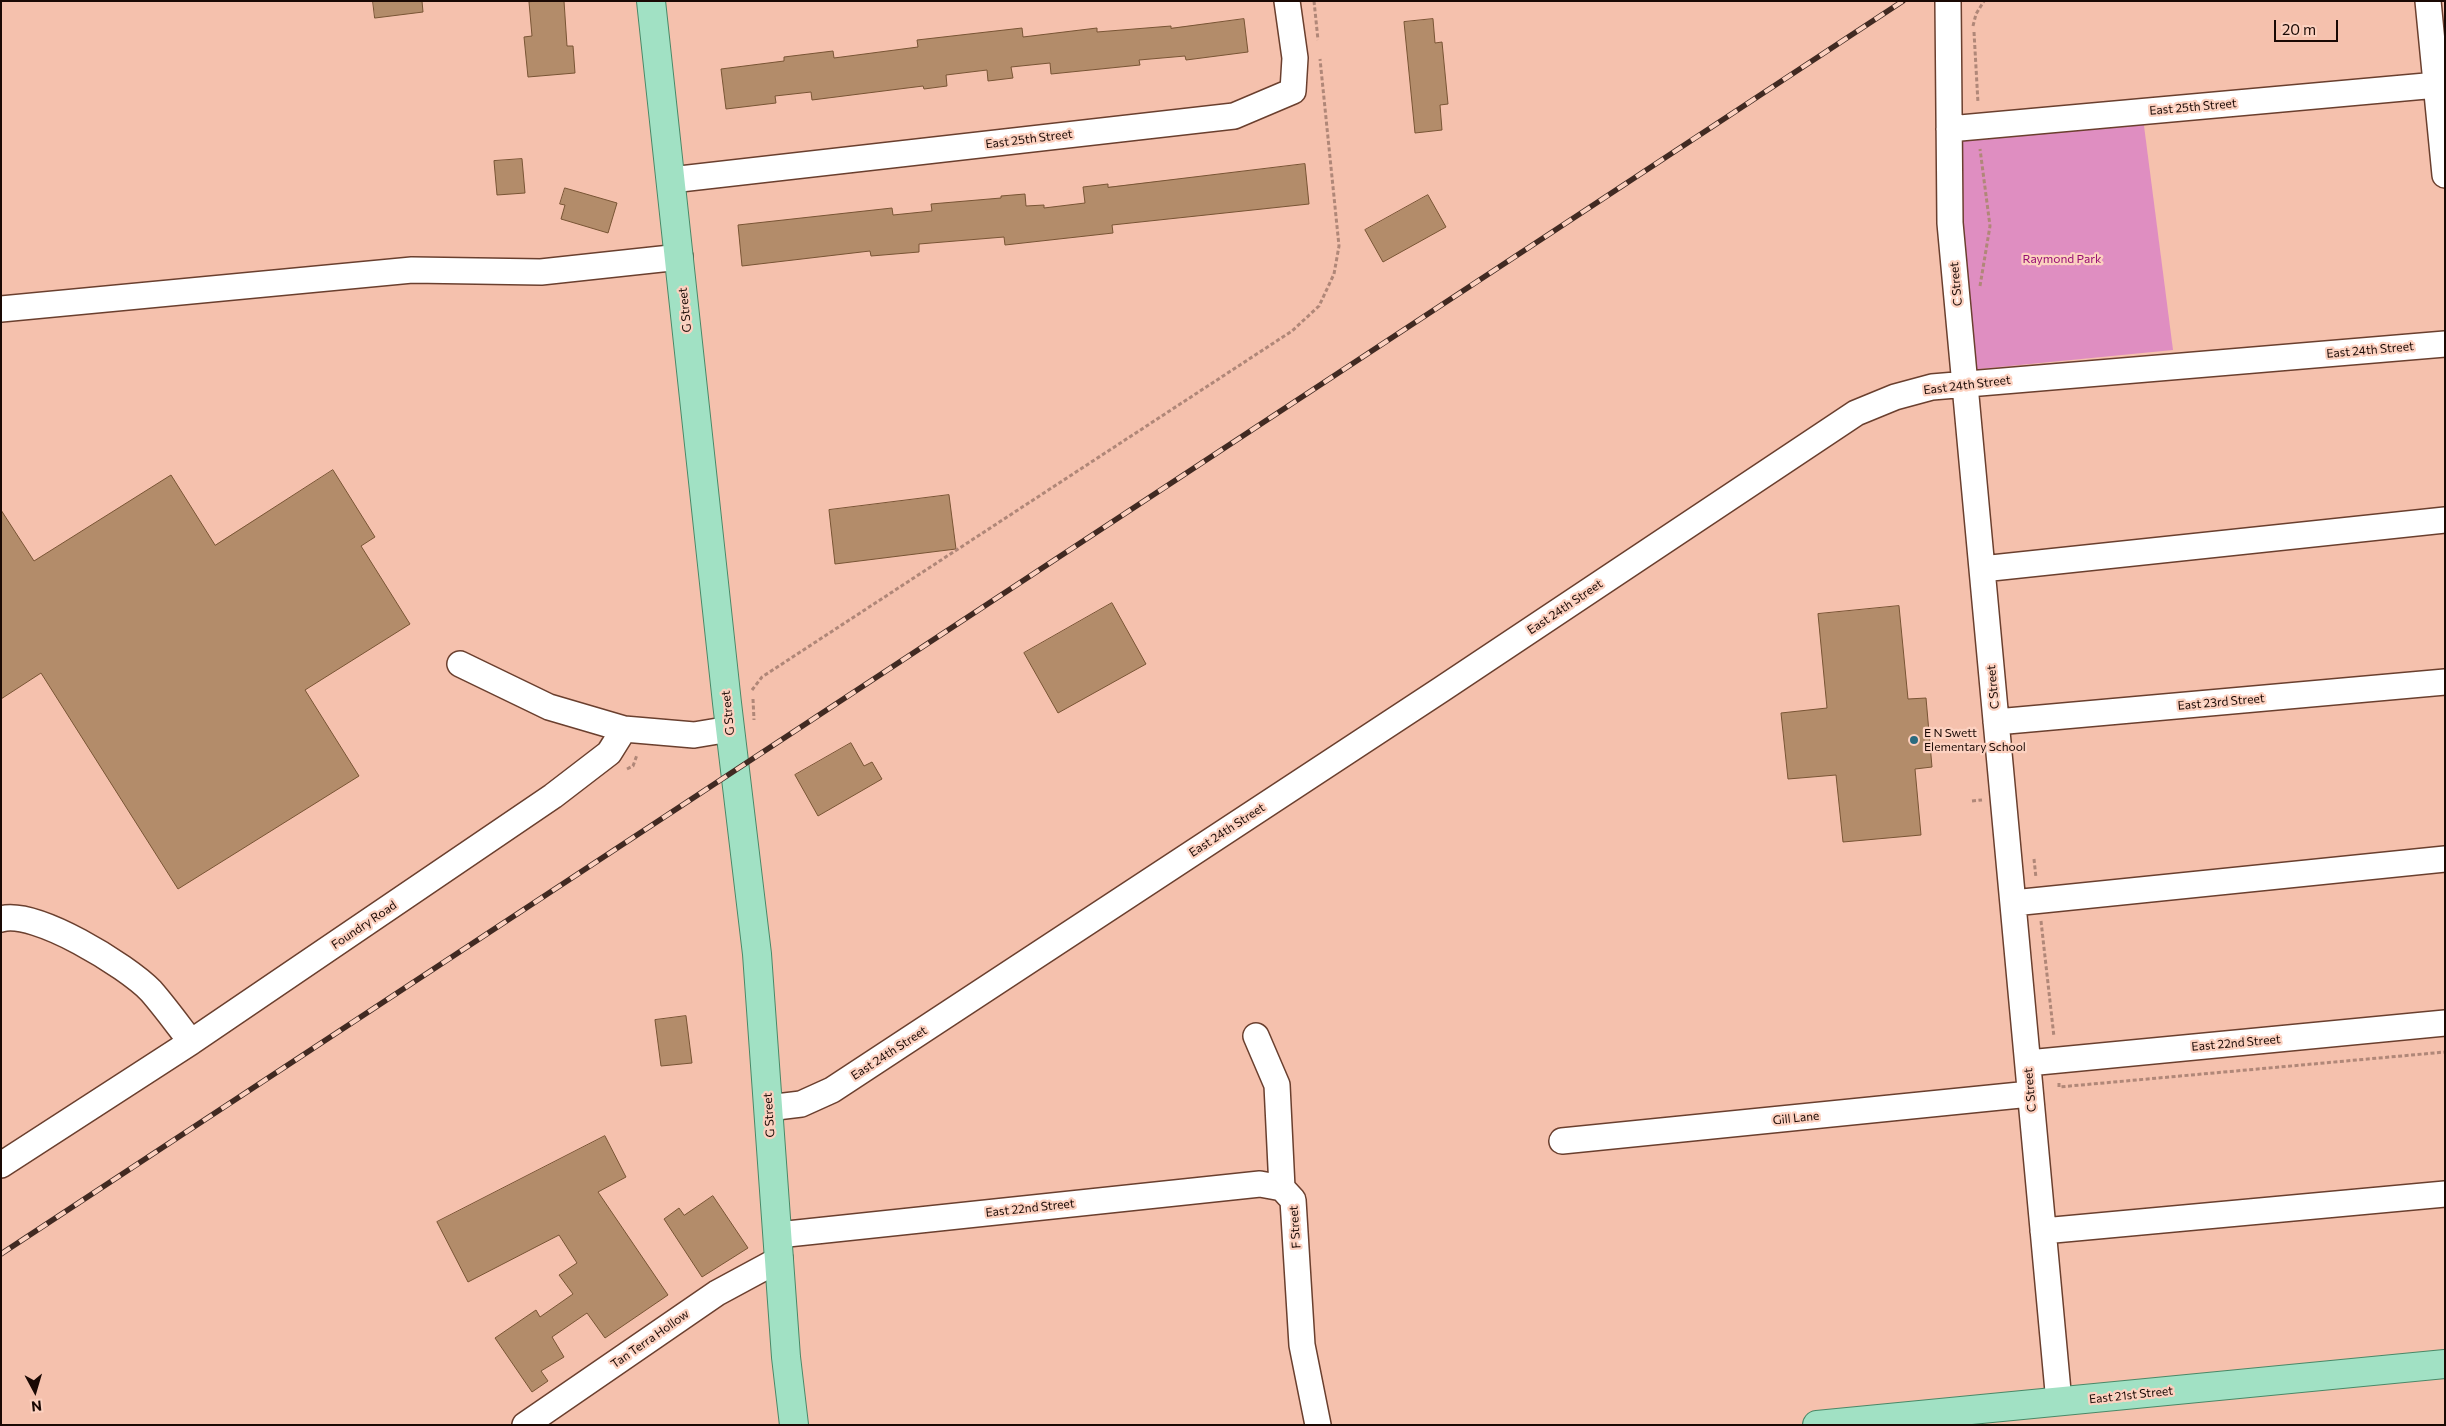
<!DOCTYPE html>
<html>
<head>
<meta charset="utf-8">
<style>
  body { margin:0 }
  #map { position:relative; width:2446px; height:1426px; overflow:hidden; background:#f5c1ad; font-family:Commissioner,sans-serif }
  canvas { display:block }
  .frame { position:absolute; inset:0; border:2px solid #1a0904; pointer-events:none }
  .north { position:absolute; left:10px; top:1366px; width:50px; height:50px; -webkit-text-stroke:4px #fcd1c0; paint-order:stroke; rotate:174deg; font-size:14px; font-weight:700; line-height:20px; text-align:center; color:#1a0904 }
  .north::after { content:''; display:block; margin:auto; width:18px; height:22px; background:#1a0904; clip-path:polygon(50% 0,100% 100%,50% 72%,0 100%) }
  .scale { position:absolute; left:2274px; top:20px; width:64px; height:22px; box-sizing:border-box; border:2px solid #1a0904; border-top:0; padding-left:6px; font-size:15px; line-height:18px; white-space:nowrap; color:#1a0904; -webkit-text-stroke:4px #fcd1c0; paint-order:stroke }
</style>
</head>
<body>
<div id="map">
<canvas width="2446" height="1426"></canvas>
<div class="frame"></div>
<div class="north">N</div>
<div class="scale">20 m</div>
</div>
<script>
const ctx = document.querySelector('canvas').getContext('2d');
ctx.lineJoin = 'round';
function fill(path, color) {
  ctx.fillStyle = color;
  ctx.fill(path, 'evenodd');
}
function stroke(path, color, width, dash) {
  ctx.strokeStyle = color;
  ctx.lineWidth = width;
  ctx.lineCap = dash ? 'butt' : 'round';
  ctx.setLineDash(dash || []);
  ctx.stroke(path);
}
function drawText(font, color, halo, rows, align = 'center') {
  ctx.font = font + ' Commissioner,sans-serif';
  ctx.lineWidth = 4.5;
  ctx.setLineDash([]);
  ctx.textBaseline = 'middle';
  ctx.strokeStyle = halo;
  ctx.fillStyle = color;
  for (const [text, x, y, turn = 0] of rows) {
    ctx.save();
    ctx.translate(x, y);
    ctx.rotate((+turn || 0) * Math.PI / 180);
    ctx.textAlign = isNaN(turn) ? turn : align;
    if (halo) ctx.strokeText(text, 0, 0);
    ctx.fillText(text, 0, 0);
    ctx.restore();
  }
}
const green = new Path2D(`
  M2143 118 2173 350 1969 370 1956 134Z`);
const building = new Path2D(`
  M373 1H422L423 12 375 18Z
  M564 1 567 46H573L575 73 528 77 524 37 532 36 529 2Z
  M1244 19 1248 52 1186 60 1185 56 1139 60 1140 65 1051 74 1050 63 1011 67 1013 78 988 81 987 70 946 75 947 86 924 89 923 86 812 100 811 92 775 96 776 103 726 109 721 69 784 61V57L833 51 834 58 918 47 917 40 1022 28 1023 37 1097 28V32L1171 26V28Z
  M1433 19 1435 43 1442 42 1448 104 1440 105 1442 130 1415 133 1404 22Z
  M522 159 525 193 497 195 494 161Z
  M1305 164 1309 204 1112 225 1113 233 1005 245 1004 237 919 244V252L871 256 870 251 742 266 738 225 892 208 893 215 932 211 931 204 1001 198V196L1025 194 1026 206 1044 205V208L1085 203 1083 187 1108 184V187Z
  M565 188 617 203 608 233 561 219 565 205 560 204Z
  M1428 195 1446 227 1383 262 1365 230Z
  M333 470 375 537 361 546 410 624 305 690 359 776 178 889 41 673 1 699V510L34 561 171 475 215 545Z
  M949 495 956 549 835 564 829 510Z
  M1112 603 1146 664 1058 713 1024 653Z
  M1899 606 1908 699 1926 698 1932 767 1915 769 1921 835 1843 842 1836 775 1788 779 1781 713 1827 708 1818 614Z
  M851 743 864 766 872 762 882 779 818 816 795 775Z
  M686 1016 692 1063 661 1066 655 1020Z
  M605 1136 626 1177 598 1192 668 1295 605 1338 587 1313 552 1337 564 1357 541 1371 548 1381 532 1392 495 1338 536 1310 540 1317 573 1294 559 1275 577 1263 559 1235 468 1282 437 1222Z
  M713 1196 748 1248 702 1277 664 1219 679 1208 684 1215Z`);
const path = new Path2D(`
  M1314 1 1318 40
  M1973 26 1976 14 1984 1
  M1974 32 1978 103
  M1980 286 1990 226 1980 149
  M752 690 762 677 1292 331 1319 306 1334 274 1339 246 1320 59
  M753 699 754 720
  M627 769 633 766 637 755
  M1972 801 1982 800
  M2034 859 2036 878
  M2041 921 2054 1037
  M2059 1083V1087L2445 1052`);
const minor = new Path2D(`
  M1948 1 1950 223 2059 1402
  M2428 1 2445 175
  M1949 129 2437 85
  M671 180 1234 116 1293 91 1295 58 1287 1
  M1 309 412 270 541 272 680 257
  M1982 569 2445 520
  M460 664 549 707 624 729
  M1996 722 2445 682
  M2013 903 2445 859
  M1 919C35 909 127 966 151 991 165 1007 178 1025 191 1042
  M1256 1036 1277 1085 1282 1188 1293 1200 1302 1345 1318 1425
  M2028 1063 2445 1023
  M768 1108 801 1104 832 1090 1442 689 1856 413 1895 397 1932 387 2445 344
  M1562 1141 2030 1094
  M1 1165 191 1042 553 796 609 753 624 729 694 735 730 729
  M2043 1231 2445 1194
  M778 1235 1260 1184 1282 1188
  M525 1425 717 1293 780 1259`);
const major = new Path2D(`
  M651 1 727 703 757 954 786 1357 794 1425
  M1817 1425 2445 1364`);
const rail = new Path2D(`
  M1 1254 1903 1`);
const markers = [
  [1914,740,5,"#2b6b7f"]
];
const streetNames = [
  ["East 25th Street",2193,107,-5],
  ["East 25th Street",1029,139,-7],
  ["C Street",1956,284,-95],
  ["G Street",685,310,-96],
  ["East 24th Street",2370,350,-5],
  ["East 24th Street",1967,385,-7],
  ["East 24th Street",1565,607,-34],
  ["C Street",1993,687,-95],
  ["East 23rd Street",2221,702,-5],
  ["G Street",728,713,-96],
  ["East 24th Street",1227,830,-33],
  ["Foundry Road",364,925,-34],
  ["East 22nd Street",2236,1043,-5],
  ["East 24th Street",889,1053,-33],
  ["C Street",2030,1090,-95],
  ["G Street",769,1115,-94],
  ["Gill Lane",1796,1118,-6],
  ["East 22nd Street",1030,1208,-6],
  ["F Street",1295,1227,-94],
  ["Tan Terra Hollow",650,1339,-35],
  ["East 21st Street",2131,1395,-6]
];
const parkNames = [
  ["Raymond Park",2062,259]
];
const poiNames = [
  ["E N Swett",1924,733],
  ["Elementary School",1924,747]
];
fill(green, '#df8ec1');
fill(building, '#b38c6a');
stroke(building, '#785434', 1);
stroke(minor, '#6a3f2e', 28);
stroke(major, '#498867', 30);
stroke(path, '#b08778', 3, [4, 2.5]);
stroke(minor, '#fff', 25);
stroke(major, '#a1e1c4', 28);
stroke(rail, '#412a22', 5.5);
stroke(rail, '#fcd1c0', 4, [11]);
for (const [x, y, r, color] of markers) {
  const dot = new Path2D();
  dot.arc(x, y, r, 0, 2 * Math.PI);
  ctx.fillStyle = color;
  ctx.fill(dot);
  stroke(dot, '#fcd1c0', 2);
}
drawText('12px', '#1a0904', '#fcd1c0', streetNames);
drawText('12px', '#960d73', '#fcd1c0', parkNames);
drawText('12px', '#1a0904', '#fcd1c0', poiNames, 'left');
</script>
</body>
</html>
